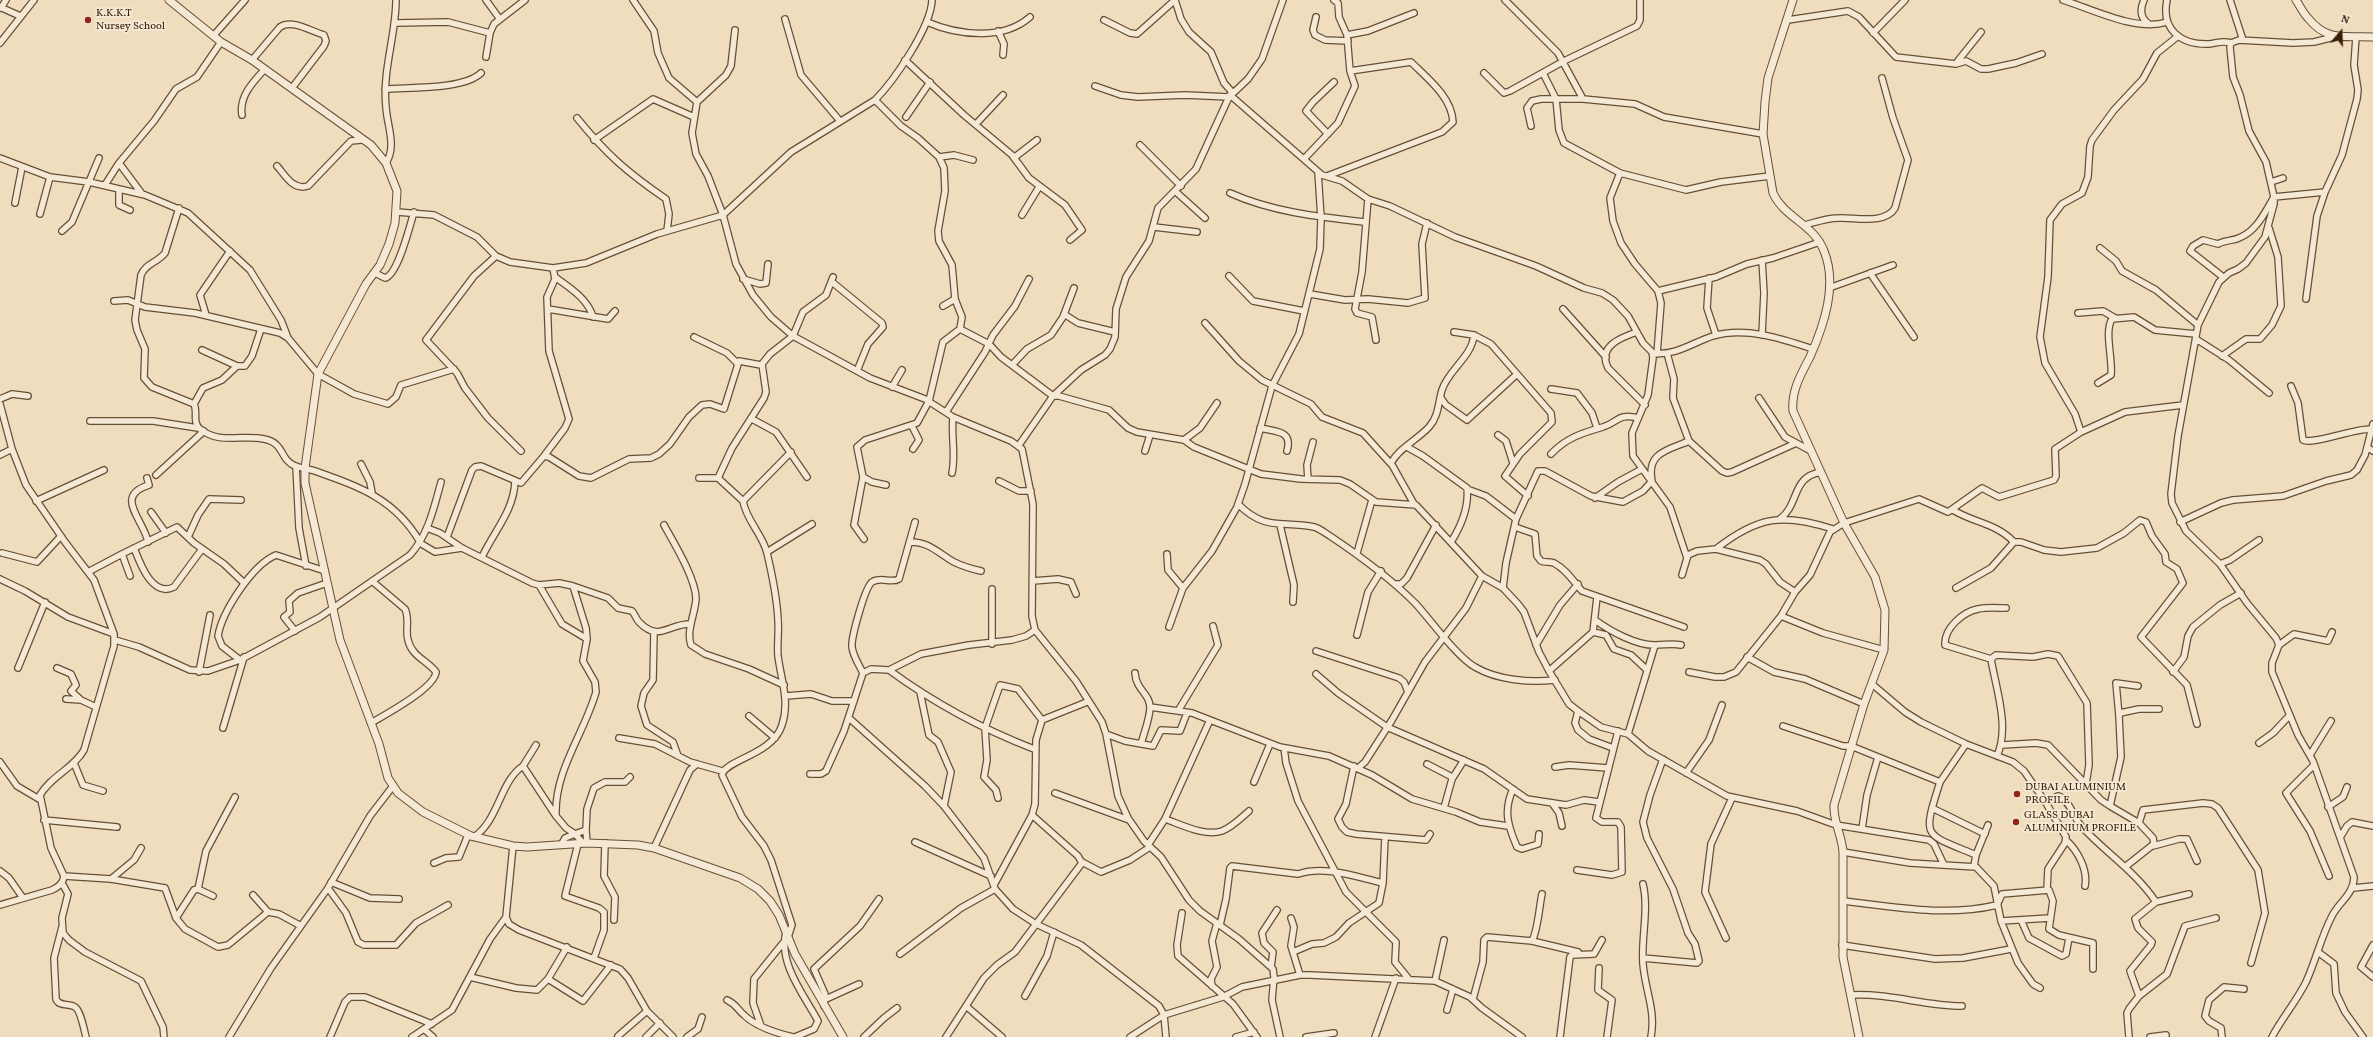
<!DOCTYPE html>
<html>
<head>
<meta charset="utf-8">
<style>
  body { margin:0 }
  #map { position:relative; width:2373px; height:1037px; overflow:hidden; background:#efddbe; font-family:Vollkorn,serif }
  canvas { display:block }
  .north { position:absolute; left:2321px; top:12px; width:40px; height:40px; -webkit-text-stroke:3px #f5e9d5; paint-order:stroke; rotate:19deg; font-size:11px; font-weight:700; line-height:16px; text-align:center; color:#3a2009 }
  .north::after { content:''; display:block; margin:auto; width:14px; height:18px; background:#3a2009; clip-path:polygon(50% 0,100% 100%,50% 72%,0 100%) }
</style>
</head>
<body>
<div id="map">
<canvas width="2373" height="1037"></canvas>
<div class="north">N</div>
</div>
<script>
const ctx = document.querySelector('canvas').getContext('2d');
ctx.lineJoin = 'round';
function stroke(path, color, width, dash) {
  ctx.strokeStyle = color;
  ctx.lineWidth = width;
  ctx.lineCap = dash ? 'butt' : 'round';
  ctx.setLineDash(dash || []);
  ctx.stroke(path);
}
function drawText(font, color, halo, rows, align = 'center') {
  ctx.font = font + ' Vollkorn,serif';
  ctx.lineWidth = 3.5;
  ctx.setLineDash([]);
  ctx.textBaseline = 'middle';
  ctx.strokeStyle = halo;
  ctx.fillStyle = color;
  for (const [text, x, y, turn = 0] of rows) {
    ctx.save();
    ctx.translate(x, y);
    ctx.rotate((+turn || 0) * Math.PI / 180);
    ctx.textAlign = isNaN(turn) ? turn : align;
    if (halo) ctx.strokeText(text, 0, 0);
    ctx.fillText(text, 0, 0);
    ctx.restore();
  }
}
const minor = new Path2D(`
  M486 0 499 18
  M633 0 654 31 658 53 669 78 697 102 692 133 696 154 708 176 723 215 736 264 753 295 771 317 793 336 870 378 925 399 953 417 1011 441 1022 449 1033 504 1032 616 1035 630 1076 681 1102 722 1106 734 1118 796 1128 818 1144 841 1161 857 1189 900 1200 911 1239 939 1273 969 1274 977 1272 1000 1280 1037
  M1175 0 1181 19 1189 32 1211 52 1224 83 1232 92
  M1505 0 1558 53 1583 99 1635 104 1664 117 1763 134
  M2063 0C2092 9 2136 32 2167 22
  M2144 0C2140 9 2140 18 2149 24
  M2167 0C2161 29 2180 45 2209 44 2217 43 2223 40 2231 43
  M2230 0 2243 40
  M0 7 20 16
  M1 8 6 0
  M1316 17 1313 30 1315 35 1325 40 1348 41
  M785 19 801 75 840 121
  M1104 20 1130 33 1137 34 1175 0
  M1788 20 1848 11 1859 17 1896 57 1956 64 1966 61 1981 69H1988L2016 63 2042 54
  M927 22C957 35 1003 41 1030 17
  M396 23 448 22 490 33
  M998 31 1004 44 1003 55
  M1873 33 1905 0
  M214 35 245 0
  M1347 35 1368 31 1414 13
  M0 43 34 0
  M486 57 490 33 494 24 525 0
  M252 60 280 27C293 19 310 31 324 35L326 41 324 46 292 88
  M905 60 964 115 1012 155 1029 178 1065 205 1082 230 1070 240
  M1957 62 1981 32
  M1484 73 1504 93 1510 91 1564 61 1637 26 1640 20V0
  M1543 73 1556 99 1559 130 1564 143 1620 173 1686 190 1721 182 1770 176
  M1095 86 1121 95 1138 97 1185 95 1229 97
  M385 89C410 87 463 90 481 73
  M1230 95 1322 175 1342 181 1368 199 1390 206 1455 237 1536 266 1584 288 1602 293 1613 300 1628 316 1643 343 1652 352 1653 358 1648 395 1632 433 1633 456 1670 507 1687 558
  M697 102 726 75 731 66 735 30
  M242 115C239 97 252 83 264 70
  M906 117 930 82
  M577 118C606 154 628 173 666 199L669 214 667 231
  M976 124 1003 95
  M1531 126 1527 108 1532 101 1541 99H1583
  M1328 134 1306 111 1313 102 1334 82
  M594 140 653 99 694 117
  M1140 145 1181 186
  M939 157 954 155 973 160
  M1015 157 1037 140
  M0 158 50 177 89 182 145 195 188 213 250 270 281 320 288 338 318 374 354 394 388 404 396 397 401 385 454 369
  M1304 159 1338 123 1355 86 1350 71 1347 35 1339 17 1338 3 1334 0
  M119 163 142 194
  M386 163C397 146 387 126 386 107 382 71 396 35 396 0
  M277 166C285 175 293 191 308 186L351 141 361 140
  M1620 173 1610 198 1613 221 1621 243 1635 264 1658 291 1661 303 1657 354
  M1327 176 1442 132 1453 122C1452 97 1427 78 1411 62L1350 71
  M2271 182 2283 178
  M105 185 119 163 154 121 176 89 197 77 221 42
  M119 189V205L130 210
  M1175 191 1205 218
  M1230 193C1272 212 1320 217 1365 222
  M1368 199 1362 272 1355 309 1357 313 1372 317 1376 340
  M15 203 22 167
  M179 208 165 253C157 263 146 263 141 275L135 320 137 330 145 349 144 378 152 387 194 404C198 412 192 422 200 429 220 445 242 434 264 439 285 443 279 459 295 466 301 468 309 469 315 471 360 487 395 499 420 542
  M397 212 434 215 477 237 496 256 510 262 553 268 586 263 657 234 723 215 791 152 875 100C894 81 931 27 932 0
  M40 214 50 177
  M1022 215 1039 187
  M1805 225C1816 222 1827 218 1839 218 1855 217 1885 225 1895 208L1908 160 1893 118 1882 78
  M1154 227 1197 232
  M62 231 72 222 99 158
  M2100 248 2116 261 2122 271 2156 290 2198 325
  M496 256 474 276 426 340 457 373 465 388 488 418 521 451
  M375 273 385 278C398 275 410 225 414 212
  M1870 273 1914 337
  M1229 276 1253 301 1304 311
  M555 277C569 287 588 299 593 317
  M2223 277 2190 251 2193 246 2203 240 2218 244C2225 240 2232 241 2239 238 2257 231 2265 212 2274 197L2325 192
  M1709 278 1707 308 1716 335
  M743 279 760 284 766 283 768 264
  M832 282 882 323 883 327 868 344 857 371
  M1829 288 1893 265
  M1658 291 1716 277 1747 264 1773 258 1820 242
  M1310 294 1345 300 1368 299 1408 303 1425 298 1422 244 1427 223
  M2306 299 2317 216 2325 192 2342 155 2357 99 2358 90 2354 65 2356 37
  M114 301 128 300 145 307 195 313 280 333 288 338
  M943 306 955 299
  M548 309 608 319 615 311
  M1563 309 1606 357
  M2078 313 2103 311 2115 318
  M1064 314 1078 323 1115 332
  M206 315 200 295 230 251
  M1205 323 1239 361 1262 380 1311 404 1322 417 1363 433 1391 464
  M960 329 989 344 1001 357 1053 396 1081 370 1105 355 1110 349 1115 337 1116 309 1126 277 1149 241 1158 208 1196 169 1229 97 1248 79 1262 59 1283 0
  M1454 332 1474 335 1491 344 1551 413 1552 422 1520 454 1505 476 1528 496
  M1637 332C1622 337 1597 346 1608 368L1645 405
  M1762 335 1764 293 1762 260
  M694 337 727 353 737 363
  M2196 339 2229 360 2269 393
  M202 350 237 366H245L252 356 261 329
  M1655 353C1675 356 1694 342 1713 336 1745 326 1783 339 1813 349
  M1667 353 1674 379 1673 398 1689 441 1722 471 1727 473 1732 472 1794 444
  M2222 356 2246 339H2260L2272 325 2281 306 2278 257 2269 228
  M1012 365 1027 349 1051 335 1063 317 1074 288
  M2098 383 2111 375C2113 360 2104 331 2112 319L2134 317 2155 330 2196 334
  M2291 386 2298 403 2303 440C2313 445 2355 428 2372 429
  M892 387 902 370
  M1551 389 1577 393 1592 413 1597 428
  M1441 398 1446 405 1467 420 1516 375
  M1759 398 1785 437 1811 451
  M0 399 12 394 28 396
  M0 404 12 449 26 485 65 542 94 580 114 634V646L84 750C74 768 51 776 40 795L51 848 64 876C63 884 58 887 52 890L0 905
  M194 404 203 388 222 380 237 366
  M946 412 985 352 993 335 1015 306 1029 279
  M752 419 776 432 807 477
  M90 421H153L198 428
  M912 426 919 440 913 449
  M1260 428C1276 432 1293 430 1287 451
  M2081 432 2075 414 2045 363 2040 337 2048 277 2050 220 2062 204 2082 193 2088 177 2090 146 2092 140 2114 110 2143 79 2157 53 2177 37
  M1498 435 1506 441 1513 463
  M1184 440 1200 428 1217 403
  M1019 445 1053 396H1059L1109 410 1128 428 1137 432 1184 440 1194 447 1261 474 1301 479 1340 480 1350 484 1376 502 1416 505 1482 576 1503 588 1518 604 1524 612 1539 652 1549 671 1569 704 1578 711 1601 727 1628 734 1648 751 1727 796 1797 811 1836 825 1929 840 1934 844 1944 865
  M1407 447 1423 456 1467 488C1469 506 1461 526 1451 542
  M2368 448 2373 451
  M1145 451 1150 435
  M1551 454C1566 438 1582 433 1603 427 1619 422 1617 413 1638 418
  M0 455 12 449
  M544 456 565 428 569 419 549 351 547 297 555 279 553 268
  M361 464 370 482 372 493
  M296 466 299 528 306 566
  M952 473C956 454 951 436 953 417
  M156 475 204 431
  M863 477 872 482 886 485
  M147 478 149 485C113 496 144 520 148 542
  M699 478H718
  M1308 479 1307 465 1313 442
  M999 481 1019 491H1031
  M1467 489 1486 496 1516 519
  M1595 498 1618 482 1642 469
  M36 501 104 470
  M743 501 718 478 732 448 764 398 766 392 762 364 770 354 793 336 803 312 826 295 833 277
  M1238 504C1266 532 1282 520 1314 527 1319 528 1325 533 1330 536 1360 556 1389 577 1415 603 1430 619 1457 657 1475 667 1497 680 1530 683 1555 680
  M1414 504 1391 463C1399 448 1417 440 1429 427 1439 416 1438 403 1442 390 1448 370 1472 357 1474 335
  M1953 510C1974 523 1996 523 2014 542H2021L2044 550 2061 552 2097 548 2124 533 2140 520 2146 522 2152 536 2165 554 2166 562 2177 569 2183 583 2141 637 2187 685 2197 724
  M151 512 166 533
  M1780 519C1800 504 1791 477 1821 472
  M2180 522 2221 503 2233 500 2283 496 2326 481 2351 475 2357 470 2365 455 2373 424
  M664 525C674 543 696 579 696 599 695 614 686 631 691 645L705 654 749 669 784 685
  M1280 525 1294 585 1293 602
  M1515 527 1535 534 1537 556 1541 561C1545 563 1549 561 1554 563 1567 570 1573 581 1582 591L1684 627
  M427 528 440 533 462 548 532 583 539 585 559 583 573 586 608 598 618 608 632 611C635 614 636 619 639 622 659 643 669 623 691 624
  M188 537 198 515 209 499 241 500
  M447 537 472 470 475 467 481 466 521 483 544 456 549 457 579 476 591 478 629 459 651 458 659 454 670 444 689 417 702 405 710 404 724 409 739 361 761 365
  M864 539 854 525 863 477 857 447 865 440 917 423 929 401 943 342 960 329 962 317 955 299 952 265 939 241 938 231 945 191 944 168 939 157 918 138 901 126 875 100
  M910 542C930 542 938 553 954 562 962 566 972 569 981 571
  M420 543 435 552 462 548
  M134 548C140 563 152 598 174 587L202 549
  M1716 549C1758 516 1783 513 1833 529
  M767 552 812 524
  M2 553 37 562 61 536
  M1357 553 1372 500
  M122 554 130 576
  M1167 554 1168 570 1183 588
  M482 557C494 531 514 511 515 481
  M2220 564 2230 560 2259 540
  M88 572 122 554 177 527 194 543 224 564 244 583
  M1682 575 1688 555 1697 551 1716 549 1760 560 1766 564 1780 582 1795 592
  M0 579 25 591 68 617 114 634
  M1033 581 1058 579 1071 582 1076 594
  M1395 584H1401L1407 578 1436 525
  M539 585 562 624 587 639
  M573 586 586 628 587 639 583 661 595 682 596 692C584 734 554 771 556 816L566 828 575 834 586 830 587 843
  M1503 588 1506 563 1516 519 1538 471H1545L1591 496 1623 502 1643 491 1652 481C1646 452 1669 450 1689 441
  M1956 588 1991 568 2014 542
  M2006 608C1998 608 1987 607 1978 609 1963 612 1944 628 1945 645L1991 659 1996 655 2033 657 2048 654 2058 656 2087 703 2089 765 2086 784
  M1781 616 1823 633 1884 650
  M1595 620C1610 631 1637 646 1656 645 1665 645 1672 643 1681 645
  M1169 627 1183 588 1212 551 1237 507 1245 484 1272 386 1299 334 1320 249 1321 218 1318 172
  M295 631 284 617 290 612 289 601 298 593 327 583
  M654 632 653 680 644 693 641 706 647 725 673 742 678 756
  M1593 632 1606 635 1614 649 1631 655 1646 669
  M1357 635 1368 592 1381 571
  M115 640 139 647 190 670 208 671 240 660 320 617 410 555C428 535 434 508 441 482
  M992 644V589
  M1536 645 1560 605 1578 584
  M2279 645 2294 634 2328 641 2332 632
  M1316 651 1399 678 1404 682 1408 692
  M1747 657 1774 672 1805 679 1864 704
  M1991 659C1996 689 2010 727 1997 756
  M240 660 222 646 218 636C222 612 252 565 276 555L325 571
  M18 668 45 602
  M57 668 71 674 76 685 71 691 81 700
  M889 670C934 703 982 729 1034 749
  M1549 671 1593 632 1597 597
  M199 672 210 615
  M1689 672 1715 677H1724L1736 672 1781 616 1795 592 1810 575 1830 532 1844 523 1919 499 1948 512 1982 488 1999 497 2054 480 2056 476 2055 449 2081 432 2125 412 2183 405
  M2173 672 2184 657 2188 636 2193 627 2220 605 2241 593
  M863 673C859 665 853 656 852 647 851 638 865 587 872 582 881 576 891 584 899 579L915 522
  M1135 673C1136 690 1150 694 1150 707 1150 718 1144 733 1141 744
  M1316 674 1338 693 1387 727 1484 769 1527 799 1566 805 1584 800 1599 802
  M1872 684 1905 712 1921 722 1966 744 2013 762 2024 771 2046 803 2066 837 2065 843 2048 869 2047 890
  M920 692 929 735 938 742 951 772 944 806
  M786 696 811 694 832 701H854
  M66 699 81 700 96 707
  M1150 707 1192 713 1280 747 1329 756 1372 775 1412 799 1456 812 1480 822 1508 826
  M1178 711 1218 645 1213 626
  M1578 711 1575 723 1578 730 1589 739 1613 748
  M749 716 775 738
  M2119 716 2116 683 2138 686
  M849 718 925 786 944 806 984 858 995 889 1013 909 1036 924 1081 945 1159 1006 1164 1015 1166 1037
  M371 723C385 715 435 688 436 672 427 660 412 657 408 640 405 630 410 619 405 609L372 581
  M1783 726 1843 746H1851L1940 782 1966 744
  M223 728 244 657
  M1106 734 1125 741 1153 746 1161 730 1180 731 1187 713
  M1628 734 1655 645
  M619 738 655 744 690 762 722 771
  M2259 743 2273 733 2289 716
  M536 745 523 766 556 816
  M2002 745 2036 743 2048 745 2101 800 2110 806
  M1284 748 1286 763 1298 801 1346 892 1396 942 1395 962 1408 978
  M2310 755 2331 721
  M0 762 17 786 39 799
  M74 763 83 785 103 791
  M1427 764 1452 777
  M2314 765 2286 793 2310 831 2329 876
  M1354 766 1346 804 1338 819 1342 827 1347 832 1356 834 1426 840 1430 834
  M1555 767 1569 765 1608 768
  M1358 768 1365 762 1392 720 1425 662 1466 608 1482 576
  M1686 773 1709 740 1722 705
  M810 774H821L826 771 844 731 863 673 871 669 889 670 921 654 969 645 1012 640 1026 636 1035 630
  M1254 782 1270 744
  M1940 782C1922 839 1923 833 1976 855
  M1513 789C1503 811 1508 826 1517 847L1522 849 1538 844 1539 834
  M1055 793 1129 820
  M998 798 996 790 984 777 987 760 985 728 1000 685 1018 689 1042 720
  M1552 803 1559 813 1562 826
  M2046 803 2058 796C2069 798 2074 819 2082 827 2106 853 2136 872 2156 902L2189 894
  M2328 807 2343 797 2347 787
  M1444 808 1452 779 1464 760
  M1932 808 1985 834
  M1165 819C1180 824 1205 837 1222 831 1232 827 1241 818 1249 811
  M44 820 117 827
  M2139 823 2110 806 2121 757 2119 716 2120 713 2139 709H2159
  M1862 829 1867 795 1878 757
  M586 830 587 809 594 788 605 782H625L630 777
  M2341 836 2347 826 2352 822 2373 826
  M474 837C499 820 500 781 523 766
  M2066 840C2078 851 2088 870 2085 886
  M915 842 991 876
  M605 843 604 876 615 897 614 920
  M578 844 565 896 599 908 604 912V930L594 958
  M561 845 565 838 575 834 583 843
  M1148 845 1165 819 1210 720
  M513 846 506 917 509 924 519 930 620 969 628 978 647 1011 673 1037
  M2153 846 2179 839H2187L2197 861
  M654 848 690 770 697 764
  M1843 852 1910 863 1976 867 1994 886 2001 921 2018 963 2033 984 2040 988
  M1082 862 1101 872 1130 860 1150 847
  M434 863 446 858 459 857 468 835
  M1974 866 1976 855 1988 825
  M2125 867 2154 844 2153 838 2139 823 2143 810 2203 803 2212 804 2218 808 2258 870 2265 913 2251 963
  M1577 870 1612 875 1622 872 1621 827 1618 822H1602L1596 818 1618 731
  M0 871 9 878 23 898
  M64 876 111 879 165 888 176 918 185 929 218 947 228 945 268 912 279 914 301 926
  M111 879 134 860 141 848
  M331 882 370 898 399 899
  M62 883 68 894 62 918 63 933 69 940 85 952 141 981 163 1027 164 1037
  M1643 884C1649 910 1641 938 1643 964 1645 990 1656 1010 1651 1037
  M994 885 1032 815 1035 804 1036 740 1042 720 1087 702
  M328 888 346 913 358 942 364 945H396L416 923 448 905
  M2353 888 2373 886
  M198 889 206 851 235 797
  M253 895 268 912
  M1843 901C1895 907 1946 917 1997 905L2002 894 2049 890 2053 901 2049 929 2059 935 2093 943V969
  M1182 913 1177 945 1178 956 1233 1004 1257 1037
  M176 918 194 890 198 889 213 896
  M1291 918 1294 927 1291 946 1300 975
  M2021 920 2029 938 2062 956 2066 954 2069 938
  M2001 921 2050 918
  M1220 925 1226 899 1230 868 1232 866 1298 874C1325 865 1356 877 1383 883
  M62 927 54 958 56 999C59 1007 69 1003 75 1007 81 1011 84 1030 86 1037
  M786 932C778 963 804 995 818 1021L814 1029 795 1037
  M788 937 792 925 771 860 764 846 742 817 722 775C724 760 773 755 782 725 790 701 781 680 778 656 777 644 779 632 778 620 777 598 772 574 767 553 763 535 746 520 743 501L791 452
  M1726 938 1705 892 1711 844 1732 798
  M1532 941 1578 952
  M1842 945 1935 959 1963 958 2011 949
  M2373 945 2361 967 2373 977
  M1293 952 1312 944 1324 943 1336 937 1349 923 1379 903 1383 883 1385 837
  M2318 952 2334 964 2336 993 2345 1012 2363 1037
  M900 954 961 908 995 889
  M1643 958 1697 963 1699 961 1695 944 1688 933 1673 889 1647 838 1643 822 1650 795 1663 759
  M1271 967 1273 952 1264 943 1262 933 1277 910
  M1599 968 1598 990 1612 1000 1607 1037
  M470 977 516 988 537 990 548 979 567 947
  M548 979 583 1001 611 965
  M1435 981 1444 940
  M1212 986 1211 979 1217 967 1212 941 1217 923
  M1851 995C1889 993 1925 1006 1962 1006
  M1025 996 1047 956 1054 932
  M2139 996 2130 971 2151 945 2152 942 2138 928 2135 919 2156 902
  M826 999 859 984
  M1473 999 1483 962 1484 940 1487 937 1532 941C1538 930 1539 908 1542 894
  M727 1000C736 1004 737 1009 744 1015 756 1027 776 1033 793 1037
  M824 1006 825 994 814 969 860 926 879 899
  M966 1006 1002 1037
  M1447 1010 1453 989
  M761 1026 753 1003 754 979 783 943
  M425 1030 433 1037
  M618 1036 647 1011
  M229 1037 271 968 328 888 370 816 393 786
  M330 1037 345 1002 350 997H365L432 1024
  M412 1037 452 1010 490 939 506 917
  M646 1037 660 1023
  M687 1037 698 1029 702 1017
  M864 1037 884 1018 897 1008
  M946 1037 984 978 997 965 1015 952 1082 863 1078 856 1032 815
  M1130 1037 1164 1015 1223 997 1242 987 1300 975H1310L1435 981 1470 997 1482 1008 1522 1037
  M1236 1037 1254 1032
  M1306 1037 1334 1033
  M1375 1037 1396 978
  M1560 1037 1570 957 1572 955 1594 954 1602 940
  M2129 1037 2127 1013 2129 1009 2139 996 2167 974 2185 926 2216 918
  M2150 1037 2166 1035
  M2222 1037 2221 1028 2209 1021 2205 1016 2209 1000 2224 987 2244 989
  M2272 1037C2282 1018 2296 1002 2306 982 2316 960 2321 937 2332 916 2339 902 2354 894 2354 877L2313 761 2298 735 2272 672V663L2279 645 2276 638 2247 603 2220 564 2186 531 2172 503 2171 494 2178 436 2198 325 2219 282 2229 273 2238 269 2246 263 2265 237 2274 204V197L2266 162 2249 131 2240 95 2233 77 2230 47 2231 43 2239 40 2293 43 2314 42 2334 37`);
const tertiary = new Path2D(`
  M169 0 221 42 252 60 371 145 386 163 397 191 395 223 389 244 380 265 366 284 318 374 305 468V483L340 640 379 744 388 778 398 793 423 812 471 836 513 846 527 847 587 843 638 845 654 848 740 878 758 889 770 901 779 915 795 954 843 1037
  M1793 0 1768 78 1765 102 1763 134 1773 193C1784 218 1814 224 1824 251 1838 285 1824 325 1810 357 1801 374 1791 391 1793 411L1844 523 1875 577 1885 610 1884 650 1864 704 1834 805C1833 822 1842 835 1843 852V957L1859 1037
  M2296 0C2300 6 2303 13 2308 18 2328 43 2346 35 2373 37`);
const markers = [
  [88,20,4,"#8f2418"],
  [2017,794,4,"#8f2418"],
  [2016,822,4,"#8f2418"]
];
const poiNames = [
  ["K.K.K.T",96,14],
  ["Nursey School",96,27],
  ["DUBAI ALUMINIUM",2025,788],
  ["PROFILE",2025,801],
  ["GLASS DUBAI",2024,816],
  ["ALUMINIUM PROFILE",2024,829]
];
stroke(minor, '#674f36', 8);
stroke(tertiary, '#674f36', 9);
stroke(minor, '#f5e9d5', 5.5);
stroke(tertiary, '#f5e9d5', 7);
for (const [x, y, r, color] of markers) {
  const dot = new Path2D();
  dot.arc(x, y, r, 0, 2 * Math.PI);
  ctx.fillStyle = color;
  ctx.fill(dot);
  stroke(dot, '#f5e9d5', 1.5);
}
drawText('11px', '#3a2009', '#f5e9d5', poiNames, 'left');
</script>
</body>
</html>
